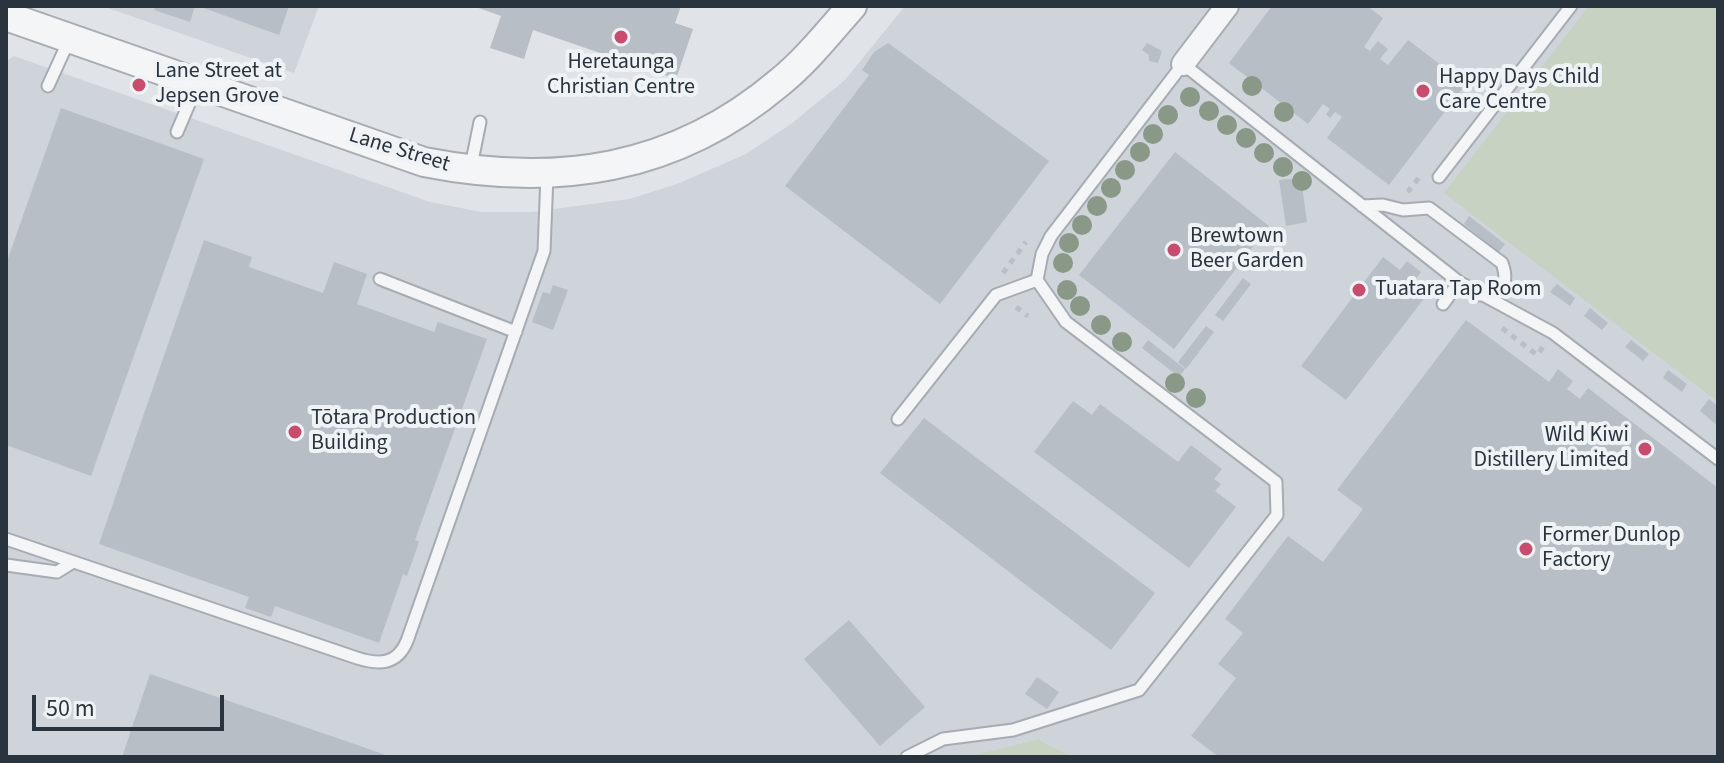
<!DOCTYPE html>
<html>
<head>
<meta charset="utf-8">
<style>
  body { margin:0 }
  #map { position:relative; width:1724px; height:763px; overflow:hidden; background:#e0e4e8; font-family:"Source Sans 3",sans-serif }
  canvas { display:block }
  .frame { position:absolute; inset:0; border:8px solid #2a343f; pointer-events:none }
  .scale { position:absolute; left:32px; top:695px; width:192px; height:36px; box-sizing:border-box; border:4px solid #2a343f; border-top:0; padding-left:10px; font-size:24px; line-height:28px; white-space:nowrap; color:#2a343f; -webkit-text-stroke:6px #f0f3f6; paint-order:stroke }
</style>
</head>
<body>
<div id="map">
<canvas width="1724" height="763"></canvas>
<div class="frame"></div>
<div class="scale">50 m</div>
</div>
<script>
const ctx = document.querySelector('canvas').getContext('2d');
ctx.lineJoin = 'round';
function fill(path, color) {
  ctx.fillStyle = color;
  ctx.fill(path, 'evenodd');
}
function stroke(path, color, width, dash) {
  ctx.strokeStyle = color;
  ctx.lineWidth = width;
  ctx.lineCap = dash ? 'butt' : 'round';
  ctx.setLineDash(dash || []);
  ctx.stroke(path);
}
function drawText(font, color, halo, rows, align = 'center') {
  ctx.font = font + ' "Source Sans 3",sans-serif';
  ctx.lineWidth = 8;
  ctx.setLineDash([]);
  ctx.textBaseline = 'middle';
  ctx.strokeStyle = halo;
  ctx.fillStyle = color;
  for (const [text, x, y, turn = 0] of rows) {
    ctx.save();
    ctx.translate(x, y);
    ctx.rotate((+turn || 0) * Math.PI / 180);
    ctx.textAlign = isNaN(turn) ? turn : align;
    if (halo) ctx.strokeText(text, 0, 0);
    ctx.fillText(text, 0, 0);
    ctx.restore();
  }
}
const built = new Path2D(`
  M102 6H319L294 73Z
  M905 6H1718V757H1072L1038 739 972 757H6V61L14 56 430 202 482 212H532L629 199 677 184 746 154 791 124 845 80Z`);
const green = new Path2D(`
  M1589 6H1718V402L1444 193Z
  M1038 739 1072 757H972L976 755Z`);
const building = new Path2D(`
  M156 6H195L190 22 154 10Z
  M198 6H289L279 35Z
  M473 6H681L675 23 693 29 676 79 533 30 524 59 490 48 501 16Z
  M1272 6H1367L1383 18 1364 47 1370 51 1378 41 1388 49 1380 59 1388 65 1408 40 1466 84 1389 185 1327 138 1342 117 1335 112 1330 118 1326 114 1330 109 1323 104 1308 124 1229 63Z
  M888 43 1049 161 940 304 785 186 869 75 862 70 874 52Z
  M1147 43 1162 51 1158 63 1149 61V55L1142 50Z
  M61 108 204 159 91 476 6 445V264Z
  M1175 152 1269 226 1174 349 1079 275Z
  M1288 179H1301L1307 222 1286 226 1279 180Z
  M1469 216 1505 244 1499 252 1464 224Z
  M204 240 252 257 249 267 323 293 334 262 367 274 357 304 434 332 438 322 487 339 415 540 419 542 407 576 403 574 379 643 275 606 271 617 245 608 249 597 99 544Z
  M1383 257 1400 270 1407 261 1421 272 1414 281 1429 292 1346 400 1301 366Z
  M1243 278 1251 284 1223 321 1215 315Z
  M1557 284 1575 298 1570 306 1550 292Z
  M553 285 568 290 553 330 532 322 543 292 550 294Z
  M1590 308 1608 323 1602 330 1584 316Z
  M1466 320 1549 382 1558 369 1573 381 1567 389 1580 399 1588 388 1718 488V757H1219L1191 736 1236 678 1218 664 1243 633 1225 619 1288 536 1323 562 1363 509 1337 490Z
  M1206 326 1214 332 1186 369 1178 362Z
  M1148 340 1185 369 1179 377 1142 348Z
  M1631 340 1649 354 1643 361 1625 347Z
  M1668 370 1687 384 1682 392 1663 378Z
  M1709 399 1718 406V426L1700 411Z
  M1073 401 1092 415 1100 404 1178 462 1191 445 1222 469 1214 479 1221 484 1215 491 1236 507 1189 568 1034 452Z
  M924 418 1155 593 1111 650 880 473Z
  M849 620 925 707 880 746 804 659Z
  M150 674 366 748 391 757H122Z
  M1037 677 1059 692 1047 709 1025 694Z`);
const path = new Path2D(`
  M1411 192 1409 190 1421 175
  M1003 273 1026 242
  M1016 307 1028 316
  M1502 328 1537 355 1543 347`);
const service = new Path2D(`
  M48 86 69 40
  M177 132 197 85
  M470 171 480 122
  M1439 177 1571 6
  M1362 206 1383 205 1403 210 1429 208 1502 263C1507 277 1506 284 1495 294L1479 295
  M380 279 516 332
  M1443 304 1459 282
  M898 419 996 295 1037 280 1042 254 1051 236 1183 64 1459 282 1553 333 1718 459
  M6 539 357 658C379 665 397 665 407 641L544 251 547 175
  M6 565 57 572 73 562
  M907 757 943 739 1013 730 1139 690 1277 515 1276 482 1066 322 1037 280`);
const minor = new Path2D(`
  M1183 64 1227 6`);
const tertiary = new Path2D(`
  M6 16 424 162C556 188 675 171 780 82 807 60 829 32 852 6`);
const trees = [
  [1252,86],
  [1190,97],
  [1209,111],
  [1284,112],
  [1168,115],
  [1227,125],
  [1153,134],
  [1246,138],
  [1140,152],
  [1264,153],
  [1283,167],
  [1125,170],
  [1302,181],
  [1111,188],
  [1097,206],
  [1082,225],
  [1069,243],
  [1063,263],
  [1067,290],
  [1080,306],
  [1101,325],
  [1122,342],
  [1175,383],
  [1196,398]
];
const markers = [
  [621,37,8,"#c74c6d"],
  [139,85,8,"#c74c6d"],
  [1423,91,8,"#c74c6d"],
  [1174,250,8,"#c74c6d"],
  [1359,290,8,"#c74c6d"],
  [295,432,8,"#c74c6d"],
  [1645,449,8,"#c74c6d"],
  [1526,549,8,"#c74c6d"]
];
const poiNames = [
  ["Heretaunga",621,63,"center"],
  ["Christian Centre",621,88,"center"],
  ["Lane Street at",155,72],
  ["Jepsen Grove",155,97],
  ["Happy Days Child",1439,78],
  ["Care Centre",1439,103],
  ["Brewtown",1190,237],
  ["Beer Garden",1190,262],
  ["Tuatara Tap Room",1375,290],
  ["Tōtara Production",311,419],
  ["Building",311,444],
  ["Wild Kiwi",1629,436,"right"],
  ["Distillery Limited",1629,461,"right"],
  ["Former Dunlop",1542,536],
  ["Factory",1542,561]
];
const streetNames = [
  ["Lane Street",399,151,17]
];
fill(built, '#ced4da');
fill(green, '#c8d2c2');
fill(building, '#b8bec5');
stroke(service, '#a6acb2', 15);
stroke(minor, '#a6acb2', 26);
stroke(tertiary, '#a6acb2', 32);
stroke(path, '#bbbfc3', 5, [6, 6]);
stroke(service, '#f3f5f7', 11);
stroke(minor, '#f3f5f7', 22);
stroke(tertiary, '#f3f5f7', 28);
ctx.fillStyle = '#899887';
for (const [x, y] of trees) {
  ctx.beginPath();
  ctx.arc(x, y, 10, 0, 2 * Math.PI);
  ctx.fill();
}
for (const [x, y, r, color] of markers) {
  const dot = new Path2D();
  dot.arc(x, y, r, 0, 2 * Math.PI);
  ctx.fillStyle = color;
  ctx.fill(dot);
  stroke(dot, '#f0f3f6', 3);
}
drawText('22px', '#2a343f', '#f0f3f6', poiNames, 'left');
drawText('22px', '#2a343f', '#f0f3f6', streetNames);
</script>
</body>
</html>
